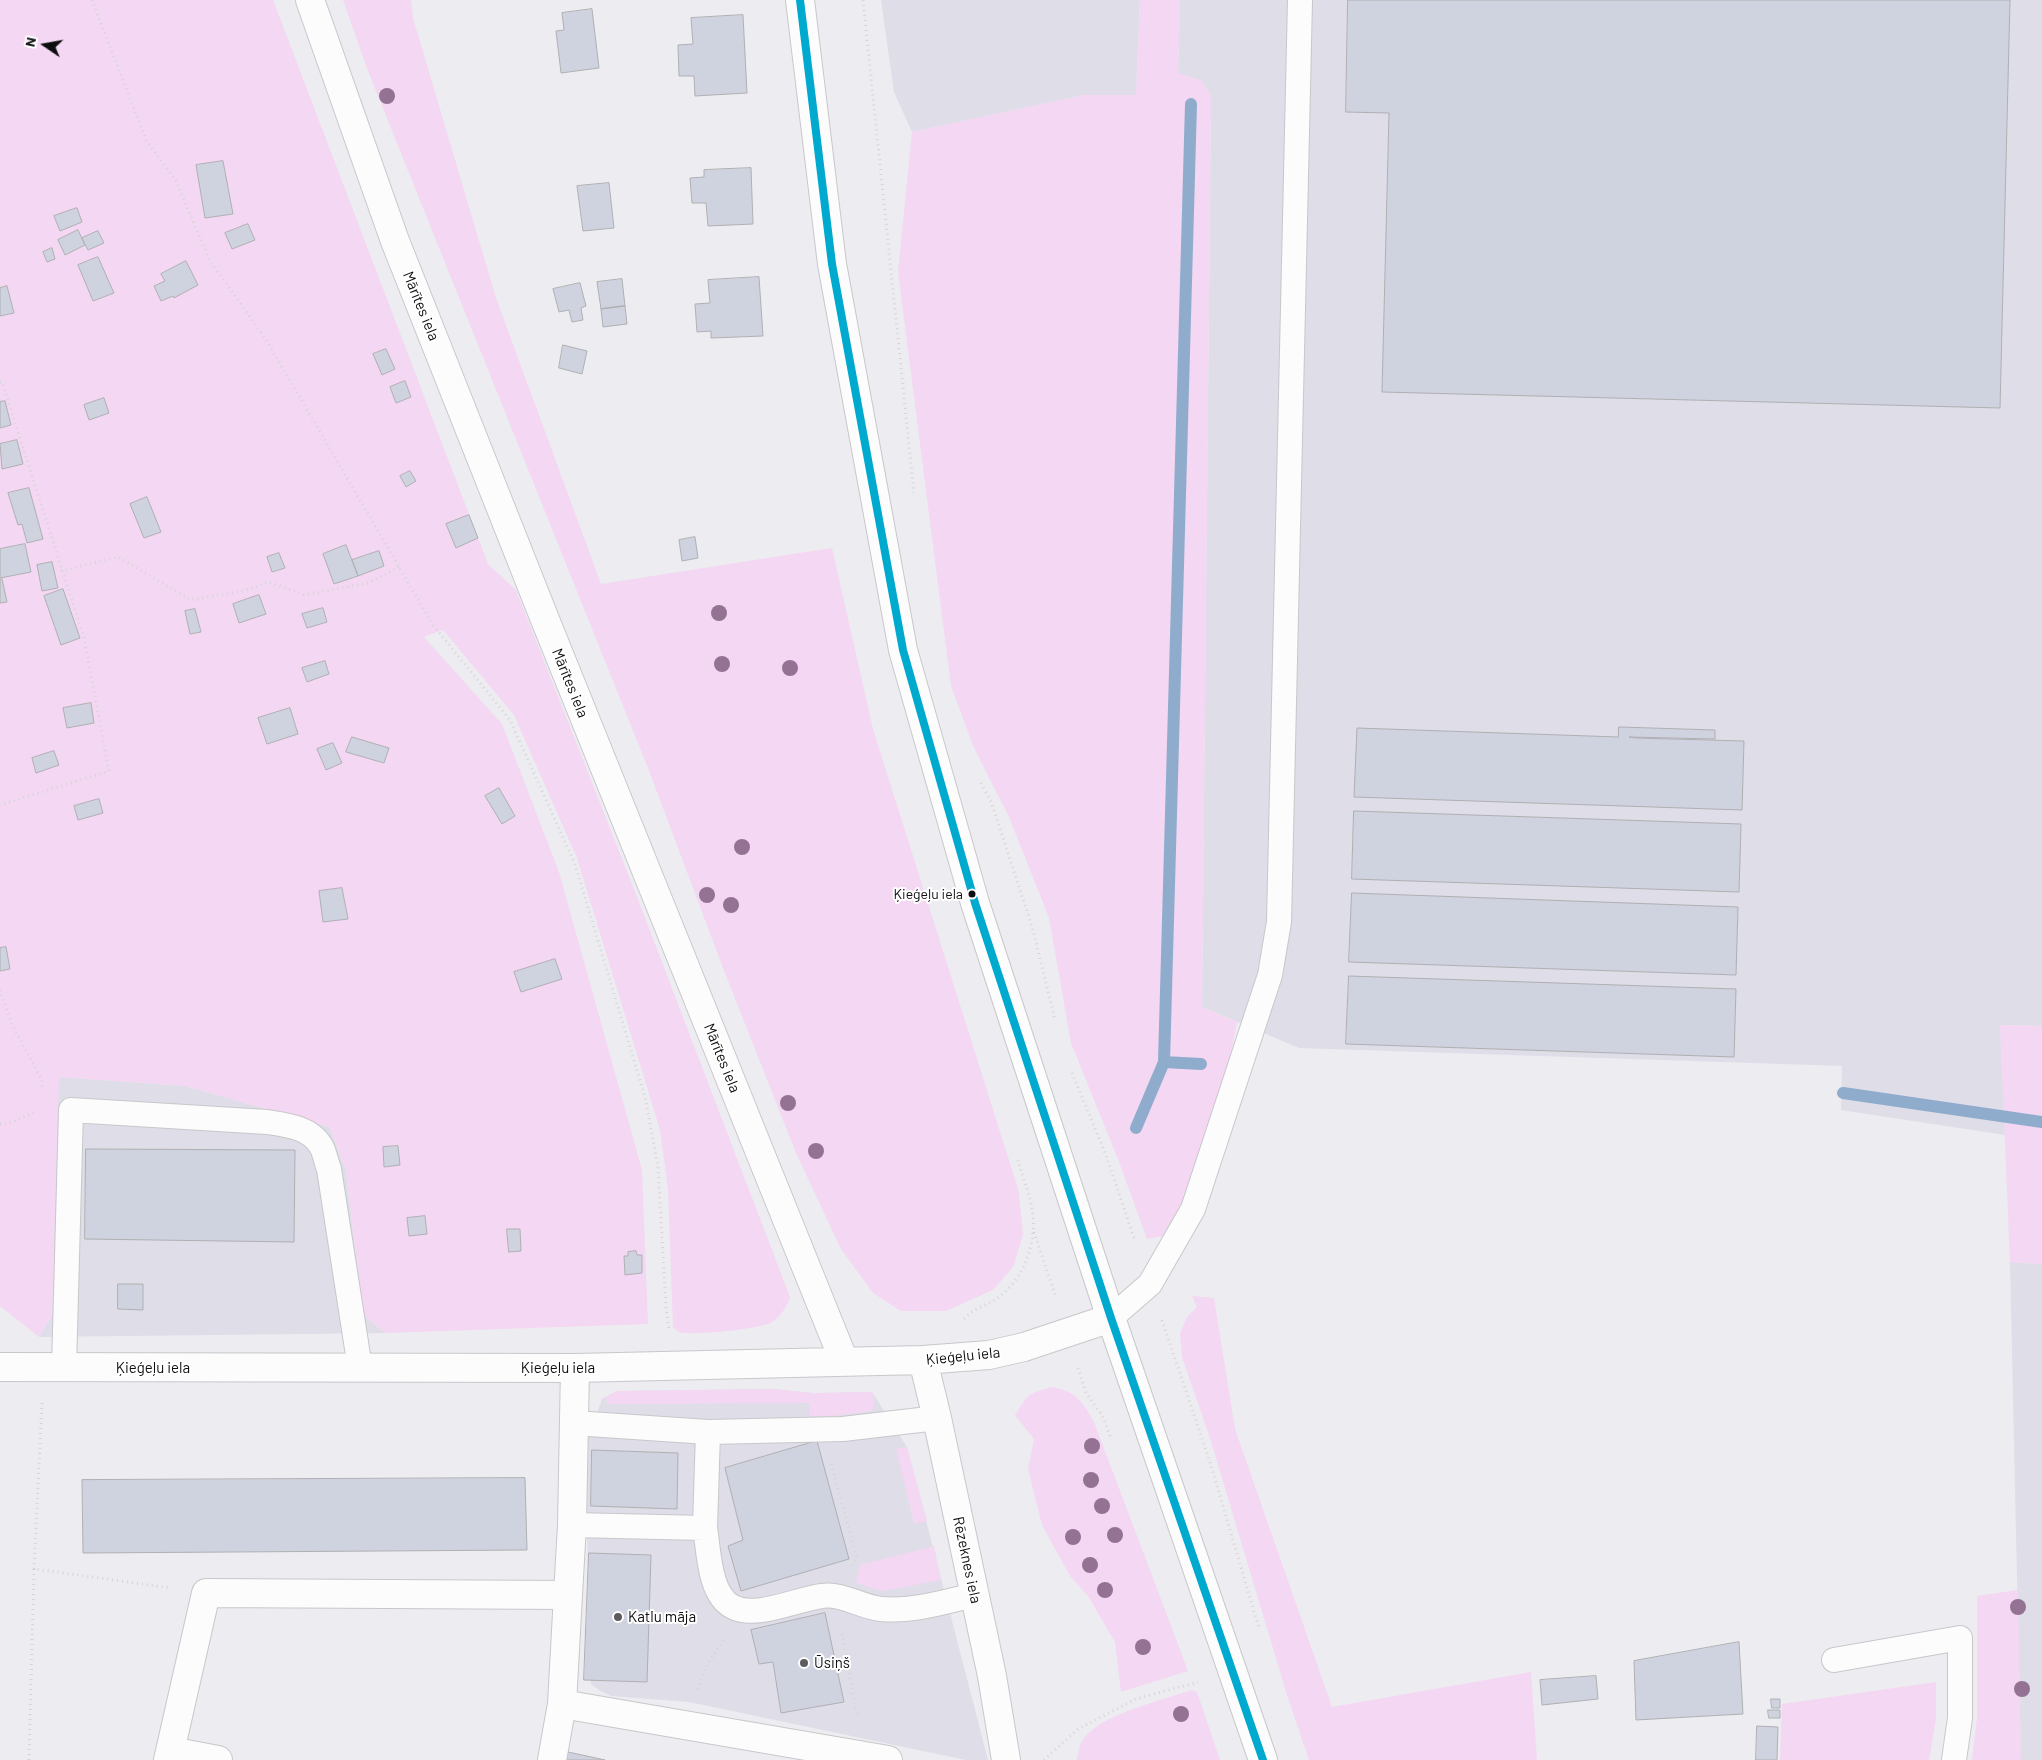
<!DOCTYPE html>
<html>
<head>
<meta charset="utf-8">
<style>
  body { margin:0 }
  #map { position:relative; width:2042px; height:1760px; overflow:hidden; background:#edecf1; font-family:Barlow,sans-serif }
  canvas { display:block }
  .north { position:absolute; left:20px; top:20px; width:50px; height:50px; -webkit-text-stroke:4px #fff; paint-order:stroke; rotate:282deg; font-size:14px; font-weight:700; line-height:20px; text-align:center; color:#0e0d10 }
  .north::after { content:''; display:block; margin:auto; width:18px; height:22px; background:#0e0d10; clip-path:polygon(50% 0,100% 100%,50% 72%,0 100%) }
</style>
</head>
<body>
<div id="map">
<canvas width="2042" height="1760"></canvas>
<div class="north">N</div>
</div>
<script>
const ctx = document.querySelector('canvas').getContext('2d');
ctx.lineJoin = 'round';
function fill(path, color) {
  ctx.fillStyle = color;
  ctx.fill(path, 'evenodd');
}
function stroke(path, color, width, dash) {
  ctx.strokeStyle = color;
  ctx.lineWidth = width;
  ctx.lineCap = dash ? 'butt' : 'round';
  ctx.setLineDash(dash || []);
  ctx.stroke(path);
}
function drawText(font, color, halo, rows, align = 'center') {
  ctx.font = font + ' Barlow,sans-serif';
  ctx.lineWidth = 4;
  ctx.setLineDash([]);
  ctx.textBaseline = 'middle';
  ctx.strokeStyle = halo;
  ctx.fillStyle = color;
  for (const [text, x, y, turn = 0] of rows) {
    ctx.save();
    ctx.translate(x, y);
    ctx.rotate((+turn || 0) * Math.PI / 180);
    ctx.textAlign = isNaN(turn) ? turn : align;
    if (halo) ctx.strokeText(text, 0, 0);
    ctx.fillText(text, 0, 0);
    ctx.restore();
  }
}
const built = new Path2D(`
  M881 0H1140L1136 95H1084L912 132 894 92Z
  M1180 0H2042V1026L2000 1025 2005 1135 1841 1110 1842 1066 1299 1048 1202 1007 1211 95 1178 73Z
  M58 1077 185 1086 330 1127 346 1171 363 1315 386 1333 39 1337 52 1316Z
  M2010 1262 2042 1264V1760H2021Z
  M772 1389 813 1393 872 1392 907 1447 988 1760H966L689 1702 611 1696 600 1691 591 1684 585 1448 602 1399 617 1391Z`);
const green = new Path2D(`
  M0 0H273L488 564 516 590 634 889 790 1297C787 1307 781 1316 772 1322 763 1329 690 1336 679 1332 676 1331 675 1328 673 1327L668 1189 660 1130 577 858 514 715 443 630 424 637 502 724 559 872 642 1170 648 1324 386 1333 363 1315 346 1171 330 1127 185 1086 59 1077 52 1316 39 1337 0 1306Z
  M343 0H411L413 18 496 298 601 584 832 548 873 729 1019 1192 1023 1235 1013 1267 993 1290 946 1311H901L873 1293 841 1249 796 1153 723 968 648 768 368 71Z
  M1140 0H1180L1178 73 1201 80 1211 95 1202 1007 1237 1022 1230 1059 1181 1211 1163 1236 1147 1239 1118 1159 1071 1043 1049 918 1009 817 974 748 951 686 898 272 912 132 1084 95H1136Z
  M2000 1025 2042 1026V1264L2010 1262Z
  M1192 1296 1214 1298 1235 1429 1332 1707 1531 1672 1537 1760H1309L1287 1695 1210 1438 1182 1357 1180 1333 1187 1317 1197 1307Z
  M1053 1387C1078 1393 1082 1401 1094 1422L1188 1671 1121 1692 1115 1642 1088 1596 1070 1576 1042 1525 1028 1469 1034 1439 1015 1415C1029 1393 1028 1393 1053 1387Z
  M772 1389 813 1393 872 1392 875 1404 872 1411 832 1416H810L809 1403 607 1404 606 1397 617 1391Z
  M907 1447 927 1521 914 1524 896 1449Z
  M934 1546 941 1580 882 1591 856 1583 860 1565Z
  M2018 1590 2021 1760H1972L1977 1718V1596Z
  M1936 1682V1718L1929 1760H1780L1782 1704Z
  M1192 1690 1197 1692 1220 1760H1077C1078 1754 1079 1746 1082 1741 1099 1714 1163 1700 1192 1690Z`);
const stream = new Path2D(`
  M1191 104 1164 1062 1201 1064
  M1843 1093 2042 1122
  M1136 1128 1164 1062`);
const building = new Path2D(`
  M1348 0H2010L2000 408 1382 392 1389 113 1346 112Z
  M592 9 599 68 561 73 556 31 564 30 562 13Z
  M743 15 747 93 695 96 694 76H679L678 45 693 44 691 18Z
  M223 161 233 214 205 218 196 165Z
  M751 168 753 224 708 226 706 203H692L690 178 704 177V170Z
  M609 183 614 228 583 231 577 186Z
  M77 208 82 222 60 231 54 216Z
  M248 224 255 240 232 249 225 233Z
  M78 230 85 245 65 255 58 240Z
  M98 231 104 243 88 250 82 238Z
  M52 248 55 259 47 262 43 252Z
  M98 257 114 293 93 301 78 265Z
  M186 261 198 285 174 298 173 296 161 301 154 286 165 281 161 274Z
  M759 277 763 336 711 338V331L697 332 695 304 710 303 708 280Z
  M622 279 625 306 601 309 597 282Z
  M580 283 586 306 581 308 583 320 572 322 569 310 559 312 553 289Z
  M7 286 14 313 0 316V288Z
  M625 306 627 324 603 327 601 309Z
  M563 345 587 351 582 374 559 368Z
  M386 349 395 369 382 375 373 354Z
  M405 381 411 397 396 403 390 387Z
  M104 398 109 413 89 420 84 405Z
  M5 401 11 425 0 428V402Z
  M17 440 23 464 2 469 0 444Z
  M410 471 416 481 406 487 400 476Z
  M29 488 43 539 27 543 22 524 18 525 8 493Z
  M147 497 161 532 144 538 130 504Z
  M469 515 478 538 456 548 446 524Z
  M695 537 698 558 682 561 679 540Z
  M25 544 31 572 0 578V549Z
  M346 545 358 576 334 584 323 554Z
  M379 551 384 566 358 576 352 560Z
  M279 553 285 568 272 572 267 557Z
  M52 562 58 588 42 591 37 565Z
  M2 579 7 602 0 603V580Z
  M63 589 80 638 61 645 44 596Z
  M259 595 266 614 239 623 233 604Z
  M323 608 327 622 307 628 302 614Z
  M195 609 201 632 190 634 185 611Z
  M325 661 329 674 307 682 302 668Z
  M91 703 94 723 67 728 63 708Z
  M290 708 298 734 267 744 258 718Z
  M1619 727 1715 730V739L1629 737 1636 738 1744 741 1742 810 1354 797 1357 728 1618 737Z
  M352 737 389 748 384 763 346 752Z
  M333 743 342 763 326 770 317 749Z
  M54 751 59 765 36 773 32 758Z
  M499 788 515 816 502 824 485 796Z
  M99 799 103 813 78 820 74 806Z
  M1354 811 1741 824 1739 892 1352 879Z
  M342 888 348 919 323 922 319 891Z
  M1352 893 1738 907 1736 975 1349 962Z
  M6 947 10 969 0 971V948Z
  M555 959 562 979 521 992 514 972Z
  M1349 976 1736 989 1734 1057 1346 1044Z
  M398 1146 400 1165 384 1167 383 1147Z
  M86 1149 295 1150 294 1242 85 1239Z
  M425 1216 427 1234 409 1236 407 1218Z
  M507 1229H520L521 1251 509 1252Z
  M636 1251 637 1255H642V1273L625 1275 624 1256H628V1252Z
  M118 1284H143V1310L118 1309Z
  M817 1441 849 1559 741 1591 728 1546 743 1540 725 1468Z
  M592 1450 678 1453 677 1509 591 1506Z
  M525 1478 527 1550 83 1553 82 1480Z
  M589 1553 651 1555 647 1682 584 1680Z
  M825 1613 844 1702 781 1713 773 1662 759 1664 751 1630Z
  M1739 1642 1743 1714 1636 1720 1634 1661Z
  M1596 1676 1598 1699 1542 1705 1540 1680Z
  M1771 1699H1780V1708H1772Z
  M1768 1710H1780V1718H1769Z
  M1757 1726 1778 1727 1777 1760H1756Z
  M568 1752 605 1760H566Z`);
const path = new Path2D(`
  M92 0 146 140 176 181 210 261 265 338 433 625 510 720 575 864 645 1097 658 1167 666 1308 669 1330
  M863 0 914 493
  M0 382H2L84 638 109 771 0 805
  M61 571 118 557 191 600 243 591 269 582 304 595 368 583 399 567
  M981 783 992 804 1033 930 1055 1020
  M0 990 12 1024 42 1080V1090
  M1072 1073 1106 1155 1135 1241
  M0 1124H7L37 1111
  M1034 1232 1056 1297
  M964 1319C973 1309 985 1306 996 1299 1024 1280 1038 1242 1032 1208 1029 1192 1022 1176 1018 1160
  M1162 1320 1210 1462 1259 1628
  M1078 1368 1086 1393 1102 1415 1111 1438
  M42 1403 34 1569 171 1588
  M831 1464 857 1558 852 1565
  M842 1634 857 1716
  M697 1689 708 1663 724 1640
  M29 1760 34 1569
  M1044 1760 1078 1729 1136 1699 1198 1682`);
const lane = new Path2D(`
  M1111 1318 1150 1284 1193 1209 1270 975 1279 922 1300 0
  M64 1368 71 1110 267 1122C286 1125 310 1127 321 1146 325 1153 326 1162 329 1169L360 1368
  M574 1423 708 1432
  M572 1525 705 1528C709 1552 709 1595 733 1607 756 1619 797 1599 822 1596 842 1593 861 1607 881 1609 912 1612 944 1602 974 1595
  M705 1528 708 1432 843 1429 937 1418
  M1834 1660 1960 1638V1718L1954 1760`);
const street = new Path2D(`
  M310 0 395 241 544 617 844 1361
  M923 1360 937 1418 992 1676 1006 1760
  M0 1367 575 1368 923 1360 989 1355 1024 1347 1111 1318
  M568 1595 562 1704 888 1760
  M170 1751 218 1760
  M168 1760 206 1593 568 1595 572 1525 575 1368
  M552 1760 562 1704`);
const highway = new Path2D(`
  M800 0 832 264 903 650 975 903 1111 1318 1263 1760`);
const bus1 = new Path2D(`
  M800 0 832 264 903 650 975 903 1111 1318 1263 1760`);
const trees = [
  [387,96],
  [719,613],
  [722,664],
  [790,668],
  [742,847],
  [707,895],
  [731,905],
  [788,1103],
  [816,1151],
  [1092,1446],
  [1091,1480],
  [1102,1506],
  [1115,1535],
  [1073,1537],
  [1090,1565],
  [1105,1590],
  [2018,1607],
  [1143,1647],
  [2022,1689],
  [1181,1714]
];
const markers = [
  [972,894,4.5,"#0e0d10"],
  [618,1617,5,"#5c5b5f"],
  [804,1663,5,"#5c5b5f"]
];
const busNames = [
  ["Ķieģeļu iela",963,894]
];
const streetNames = [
  ["Mārītes iela",421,306,68],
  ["Mārītes iela",570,683,68],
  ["Mārītes iela",722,1058,68],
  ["Ķieģeļu iela",963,1356,-6],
  ["Ķieģeļu iela",153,1368],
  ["Ķieģeļu iela",558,1368],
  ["Rēzeknes iela",967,1560,78]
];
const poiNames = [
  ["Katlu māja",628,1617],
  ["Ūsiņš",814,1663]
];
fill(built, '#dfdde8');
fill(green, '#f4d7f2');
stroke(stream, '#8faccd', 12);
fill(building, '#cfd2df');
stroke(building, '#b0b0b3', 1);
stroke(lane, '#c8c7ca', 26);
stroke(street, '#c8c7ca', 30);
stroke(highway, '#c8c7ca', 30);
stroke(path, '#d5d5d6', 3, [1, 4]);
stroke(lane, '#fcfcfd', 24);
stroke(street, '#fcfcfd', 28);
stroke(highway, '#fcfcfd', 28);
stroke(bus1, '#00a9ce', 8);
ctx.fillStyle = '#937293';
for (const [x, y] of trees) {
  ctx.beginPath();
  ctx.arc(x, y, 8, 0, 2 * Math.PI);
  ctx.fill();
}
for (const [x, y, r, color] of markers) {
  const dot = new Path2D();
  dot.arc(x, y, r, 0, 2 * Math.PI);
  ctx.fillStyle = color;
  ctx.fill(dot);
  stroke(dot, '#fff', 2);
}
drawText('14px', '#0e0d10', '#fff', busNames, 'right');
drawText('15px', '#0e0d10', '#fff', streetNames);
drawText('15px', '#0e0d10', '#fff', poiNames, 'left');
</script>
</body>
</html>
